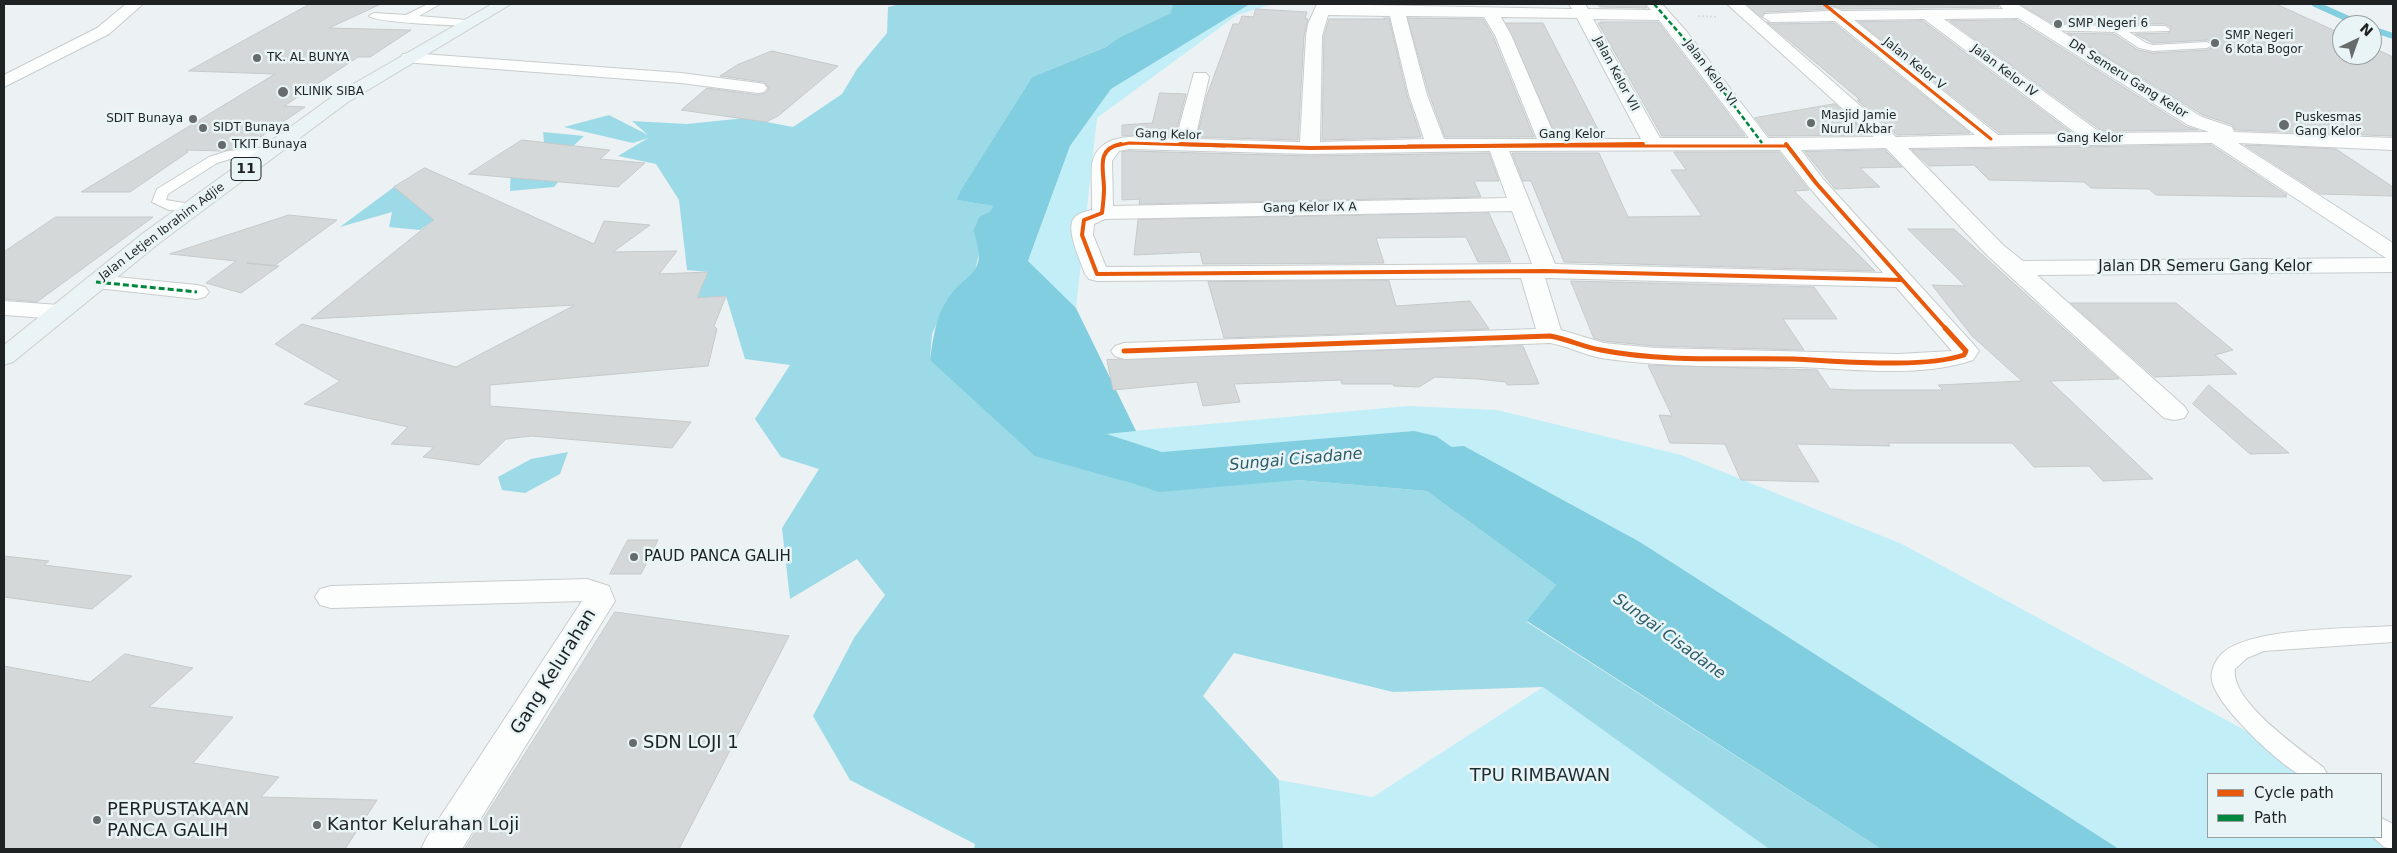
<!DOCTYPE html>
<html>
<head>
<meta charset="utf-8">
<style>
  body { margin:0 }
  #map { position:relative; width:2397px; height:853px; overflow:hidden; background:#ecf2f3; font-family:"DejaVu Sans",sans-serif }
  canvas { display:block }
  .frame { position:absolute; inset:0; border:5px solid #1e2223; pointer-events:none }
  .legend { position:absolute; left:2207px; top:773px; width:175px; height:65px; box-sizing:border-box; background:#e9f4f6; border:1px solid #98a0a2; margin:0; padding:6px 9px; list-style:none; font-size:15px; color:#1e2223 }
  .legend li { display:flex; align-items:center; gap:10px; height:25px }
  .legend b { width:25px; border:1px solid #98a0a2 }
  .north { position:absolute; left:2332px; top:15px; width:50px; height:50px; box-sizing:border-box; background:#e9f4f6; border:1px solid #98a0a2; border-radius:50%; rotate:42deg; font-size:14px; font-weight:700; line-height:20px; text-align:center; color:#1e2223 }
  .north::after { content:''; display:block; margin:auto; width:18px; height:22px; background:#666b6c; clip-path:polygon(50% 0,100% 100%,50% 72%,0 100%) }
</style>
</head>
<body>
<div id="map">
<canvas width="2397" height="853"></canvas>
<div class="frame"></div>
<ul class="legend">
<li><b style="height:6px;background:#e8590c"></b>Cycle path</li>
<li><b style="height:6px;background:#00873e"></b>Path</li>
</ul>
<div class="north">N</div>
</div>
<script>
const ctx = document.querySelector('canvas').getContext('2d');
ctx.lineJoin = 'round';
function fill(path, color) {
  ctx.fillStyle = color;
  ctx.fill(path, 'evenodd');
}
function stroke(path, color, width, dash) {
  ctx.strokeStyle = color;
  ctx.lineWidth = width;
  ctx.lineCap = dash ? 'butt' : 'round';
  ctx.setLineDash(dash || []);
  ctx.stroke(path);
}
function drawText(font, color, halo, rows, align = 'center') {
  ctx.font = font + ' "DejaVu Sans",sans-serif';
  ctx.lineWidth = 5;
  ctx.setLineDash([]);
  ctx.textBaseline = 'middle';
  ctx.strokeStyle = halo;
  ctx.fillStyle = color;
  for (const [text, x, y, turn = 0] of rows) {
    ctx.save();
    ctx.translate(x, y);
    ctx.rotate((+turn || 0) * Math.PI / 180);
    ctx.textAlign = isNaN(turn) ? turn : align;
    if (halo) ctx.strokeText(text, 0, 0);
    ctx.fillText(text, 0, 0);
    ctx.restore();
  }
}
const green = new Path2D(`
  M1250 4H1273L1237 15 1097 118 1076 308 1028 262 1070 146 1111 89Z
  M1408 406 1497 410 1681 455 1902 544 2287 753 2318 774H2208V837H2381V818L2393 826V849H2119L1640 542 1465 447 1159 472 1055 438Z
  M1543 687 1769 849H1283L1279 780 1373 797Z`);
const forest = new Path2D(`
  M900 4H1173L1172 13 1118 38 1106 47 1032 77 960 191 958 200 993 206 990 211 979 217 973 231 980 249 974 275 947 300 932 334 930 360 1124 481 1273 478 1427 491 1556 585 1527 622 1881 849H1769L1543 687 1393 692 1234 653 1203 696 1279 780 1283 849H974L975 844 850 780 813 716 854 638 885 595 857 559 790 599 782 528 819 469 781 457 755 419 790 365 745 359 726 296 697 298 708 272 687 270 679 200 656 164 618 156 648 138 633 143 564 127 609 115 648 135 632 121 687 124 746 118 793 127 842 94 857 69 887 33 888 7Z
  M543 132 584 136 558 160 569 169 554 187 510 191 511 164 544 142Z
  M394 187 426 191 442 214 420 230 389 227 392 212 340 227Z
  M568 452 560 474 525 493 502 490 498 477 531 459Z`);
const water = new Path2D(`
  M1173 4H1250L1111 89 1070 146 1028 261 1076 308 1136 431 1056 439 1159 472 1464 446 1640 542 2119 849H1881L1527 621 1556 585 1427 491 1273 478 1124 481 1035 456 930 360C933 340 935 318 947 300 966 271 990 276 973 231L979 217 990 211 993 206 957 200 960 191 1032 77 1106 47 1118 38 1171 13Z`);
const stream = new Path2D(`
  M2315 4 2362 25
  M2372 29 2393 36`);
const river = new Path2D(`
  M1031 340 1051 345 1059 357 1082 426 1162 452 1414 431 1436 436 1503 483 1513 498 1503 513 1480 519 1457 513 1401 471 1159 492 1033 451 1024 438 1003 357 1011 345Z`);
const building = new Path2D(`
  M310 4H381L329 28 411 30 370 57H358L284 106 305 107 244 148 223 151 186 150 188 152 130 192H81L275 74 189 71Z
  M1597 4H1644L1647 8 1600 7Z
  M1747 4H1815L1818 6 1997 4 1999 7 1842 9 1834 6 1828 9 1765 12 1761 17Z
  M2020 4H2276L2342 34V55H2372V47L2393 57V136L2235 130 2233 125 2203 115 2067 33 2114 34 2138 50 2153 53 2207 50 2214 46 2208 40 2153 43 2135 34 2169 33 2171 27 2165 24 2052 23Z
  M1256 9 1307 12 1305 18 1308 19 1304 36 1298 140 1197 137 1207 95 1233 24H1239L1242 16 1253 17Z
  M1384 18H1389L1407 95 1421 137 1322 140 1324 36 1329 19H1385Z
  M1408 18 1483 19 1493 36 1534 137H1445L1429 94Z
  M2017 20 2187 127 2198 130 2102 131 1950 21Z
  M1923 21 2071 132 1999 133 1859 22Z
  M1601 22H1658L1745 136H1662L1598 23H1602Z
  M1767 22 1771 24 1834 23 1970 133 1897 135 1857 100H1860Z
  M1506 23H1543L1602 137H1557Z
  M772 51 838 66 778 116 766 122 681 110 707 88 758 95 766 93 769 88 764 82 720 76 737 65Z
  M1160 93 1186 94 1175 136H1122V125L1152 123Z
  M1835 104 1869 135 1769 136 1755 118Z
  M522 140 610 150 600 159 645 163 618 187 469 174Z
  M2211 145 2287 195H2284L2287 197 2156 195 2149 189 2091 188 2084 182 1989 180 1974 165 1929 166 1912 150Z
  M2245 145 2336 149 2393 187V196L2321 194Z
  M1885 150 1902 167 1860 168 1880 187 1835 189 1805 152Z
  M1129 151 1310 156 1489 153 1499 181H1474L1481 197 1139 204 1140 199 1122 200V152Z
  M1674 152H1779L1809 190 1794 191 1875 271 1564 262 1531 181H1523L1512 153H1599L1628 217 1702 216 1671 170H1686Z
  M425 168 594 244 604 221 650 225 613 252 677 251 659 274 708 272 697 298 726 296 714 326 717 329 708 366 490 385V406L691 422 672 448 531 436 506 439 479 465 423 457 434 447 391 444 408 427 304 404 340 381 275 344 302 324 456 367 575 305 311 319 434 220 394 187Z
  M1489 213 1511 262H1478L1466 237 1376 238 1384 263 1203 264 1200 252 1134 255 1138 220Z
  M289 215 337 220 274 266 247 263 279 266 241 293 206 283 236 261 170 254Z
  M56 217H153L37 302 4 299V252Z
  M1908 229H1954L2119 379 2050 381 2153 479 2103 481 2089 466 2034 467 2012 443H1888L1890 446 1796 444 1819 482 1741 480 1725 444 1670 443 1659 415 1672 416 1648 365 1817 370 1830 389 1852 390H1943L1938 385 2022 381 1972 336 1932 285 1965 286Z
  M1389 281 1396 306 1470 301 1489 329 1224 338 1208 282Z
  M1571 281 1814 287 1837 319H1783L1804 350 1655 346 1604 341 1594 338Z
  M2071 303H2176L2233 350 2215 355 2237 374 2155 377Z
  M1523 346 1539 384 1507 385 1506 382 1478 379 1435 377 1419 387 1394 386 1393 384H1342L1341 380 1234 384 1240 402 1203 406 1197 382 1113 390 1107 360Z
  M2209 385 2289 453 2250 454 2193 404Z
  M628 540H658L641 574H610Z
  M4 556 49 561 44 565 132 576 92 609 4 597Z
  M615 612 789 636 679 849H465Z
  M125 654 193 668 149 707 233 717 193 763 279 777 261 797 377 800 345 849H4V666L90 682Z`);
const path = new Path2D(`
  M1698 16 1716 17`);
const service = new Path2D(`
  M428 4H440L419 16 467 20 472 23 467 26C451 25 377 23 369 16L374 13 406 15Z
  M2047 25 2165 26 2170 29 2169 31 2129 32 2146 43 2153 45 2207 42 2212 45 2207 48 2153 51 2139 48 2115 32 2043 30 2042 28Z
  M270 147 274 148 276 151 274 154 230 159 217 163 168 194 166 200 197 205 199 208 197 211 169 210 152 202 157 189 209 157 228 151Z
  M2393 626V642L2264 651 2247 658 2235 669C2230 701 2299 748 2323 767L2327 774C2319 774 2304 777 2297 773 2274 759 2218 707 2212 681 2210 670 2216 658 2225 651 2257 627 2351 629 2393 626Z
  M2381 818 2393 824V849L2384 847 2373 837H2381Z`);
const minor = new Path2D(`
  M126 4H143L109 34 4 87V75L97 28Z
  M1317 4 1572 9 1569 4H1585L1588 9 1651 10 1646 4H1662L1687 32 1768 138 1874 137 1727 4H1744L1896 137 1975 135 1835 21 1771 22 1763 17 1765 14 1828 11 1835 8 1842 11 2003 9 1999 4H2017L2202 117 2232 127 2234 132 2393 138V150L2238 143 2393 243V272L2037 275 2184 406 2188 412 2184 418 2174 420 2164 418 1987 255 1886 148 1801 150 1823 179 1975 346 1979 351 1973 360C1922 378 1853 369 1799 367 1733 366 1666 368 1601 358 1584 355 1568 346 1550 343L1124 359 1115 356 1111 351 1115 346 1124 343 1536 329 1521 278 1097 281 1089 279 1085 274C1081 261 1063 226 1076 216 1080 213 1087 211 1092 210 1093 198 1090 166 1093 160 1103 128 1150 138 1176 138L1194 73H1206L1209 77 1195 139 1300 142 1306 36 1308 24ZM1328 15 1390 16 1409 95 1424 139 1320 142 1322 36ZM1406 16 1484 17 1495 35 1537 139H1444L1427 95ZM1501 17 1577 18 1641 139H1556L1511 35ZM2018 18 2188 125 2209 132 2101 133 1944 19ZM1593 19 1659 20 1749 138H1660ZM1924 19 2077 134 1998 135 1854 20ZM2212 143 2386 258 2023 261 2003 245 1908 148ZM1129 149 1310 154 1490 151 1507 198 1113 206 1112 161 1119 151ZM1780 150 1809 187 1883 273 1555 264 1509 151ZM1512 211 1532 264 1106 267 1093 235 1094 224 1105 219ZM1545 278 1896 287 1952 351 1898 354 1655 348 1604 343 1561 330Z
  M409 53 681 73 758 83 764 84 767 88 764 92 758 93 681 83 403 62 400 58 403 54Z
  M96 275 197 285 205 287 209 292 205 297 197 299 88 287 84 282 88 277Z
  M4 301 59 305 68 307 71 312 68 317 59 319 4 315Z
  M587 579 609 586 615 601 610 609 462 849H421L427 837 582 601 331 608 320 605 315 597 320 589 331 586Z`);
const primary = new Path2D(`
  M492 4H511L348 102 158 244 13 362 4 365V345L142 234 336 94Z`);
const quietFar1 = new Path2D(`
  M1654 4 1681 35 1762 143`);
const quiet = new Path2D(`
  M96 282 197 292`);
const cyclewayFar2 = new Path2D(`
  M1824 4 1991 139
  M1115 146 1129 143 1225 146
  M1408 146H1787`);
const cyclewayFar1 = new Path2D(`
  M1121 144C1095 149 1104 170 1104 189 1104 197 1103 205 1102 213L1084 220 1082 235 1097 274 1546 271 1901 280
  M1180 144 1310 148 1643 144
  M1786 144 1816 183 1946 329`);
const cycleway = new Path2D(`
  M1124 351 1550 336C1568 339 1583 347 1601 350 1660 362 1733 358 1794 359 1841 361 1922 369 1964 355L1966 351 1945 328`);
const markers = [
  [2058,24,5,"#666b6c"],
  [2215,43,5,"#666b6c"],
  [257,58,5,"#666b6c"],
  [283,92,6,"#666b6c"],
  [193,119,5,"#666b6c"],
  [1811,123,5,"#666b6c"],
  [2284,125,6,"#666b6c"],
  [203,128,5,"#666b6c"],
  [222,145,5,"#666b6c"],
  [634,557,5,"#666b6c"],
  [633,743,5,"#666b6c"],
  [97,820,5,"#666b6c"],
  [317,825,5,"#666b6c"]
];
const farPoinames = [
  ["SMP Negeri 6",2068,24],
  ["SMP Negeri",2225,36],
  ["6 Kota Bogor",2225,50],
  ["TK. AL BUNYA",267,58],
  ["KLINIK SIBA",294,92],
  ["Masjid Jamie",1821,116],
  ["Nurul Akbar",1821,130],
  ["Puskesmas",2295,118],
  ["Gang Kelor",2295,132],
  ["SDIT Bunaya",183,119,"right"],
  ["SIDT Bunaya",213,128],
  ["TKIT Bunaya",232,145]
];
const farStreetnames = [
  ["Jalan Kelor V",1914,64,39],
  ["Jalan Kelor IV",2004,71,37],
  ["Jalan Kelor VI",1710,73,53],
  ["Jalan Kelor VII",1616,74,62],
  ["DR Semeru Gang Kelor",2128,79,32],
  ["Gang Kelor",1168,135,2],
  ["Gang Kelor",1572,135],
  ["Gang Kelor",2090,139],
  ["Gang Kelor IX A",1310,208,-1],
  ["Jalan Letjen Ibrahim Adjie",162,232,-37]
];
const shields = [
  [246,169,30]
];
const shieldNames = [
  ["11",246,169]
];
const streetNames = [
  ["Jalan DR Semeru Gang Kelor",2205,267]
];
const poiNames = [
  ["PAUD PANCA GALIH",644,557]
];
const waterNames = [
  ["Sungai Cisadane",1296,460,-5],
  ["Sungai Cisadane",1669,637,36]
];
const nearStreetnames = [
  ["Gang Kelurahan",554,672,-58]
];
const nearPoinames = [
  ["SDN LOJI 1",643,743],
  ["PERPUSTAKAAN",107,810],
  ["PANCA GALIH",107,831],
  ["Kantor Kelurahan Loji",327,825]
];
const nearParknames = [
  ["TPU RIMBAWAN",1540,776]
];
fill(green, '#c2eef8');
fill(forest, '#9cdae7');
fill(water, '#80cedf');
stroke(stream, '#80cedf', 6);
fill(river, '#80cedf');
fill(building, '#d4d8d9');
stroke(building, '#c5c9ca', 1);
stroke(service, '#c8cccd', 2);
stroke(minor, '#c8cccd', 2);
stroke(primary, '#cbcecf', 2);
stroke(path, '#d9dbdc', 2, [2, 2]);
fill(service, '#fcfdfd');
fill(minor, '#fcfdfd');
fill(primary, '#eaf3f5');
stroke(quietFar1, '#00873e', 2.5, [5, 2.5]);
stroke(quiet, '#00873e', 3, [6, 3]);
stroke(cyclewayFar2, '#e8590c', 3);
stroke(cyclewayFar1, '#e8590c', 4);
stroke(cycleway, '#e8590c', 5);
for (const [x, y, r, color] of markers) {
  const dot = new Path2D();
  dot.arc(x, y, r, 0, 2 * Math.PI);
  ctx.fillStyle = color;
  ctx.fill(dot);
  stroke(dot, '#e9f4f6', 2);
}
drawText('12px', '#1e2223', '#e9f4f6', farPoinames, 'left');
drawText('12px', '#1e2223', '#e9f4f6', farStreetnames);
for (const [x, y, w] of shields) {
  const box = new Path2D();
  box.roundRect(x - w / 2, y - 11.5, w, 23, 4);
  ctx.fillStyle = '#e9f4f6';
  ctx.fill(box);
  stroke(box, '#1e2223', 1);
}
drawText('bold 14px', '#1e2223', null, shieldNames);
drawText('15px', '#1e2223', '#e9f4f6', streetNames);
drawText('15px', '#1e2223', '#e9f4f6', poiNames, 'left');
drawText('italic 16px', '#2e5d68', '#e9f4f6', waterNames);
drawText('18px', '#1e2223', '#e9f4f6', nearStreetnames);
drawText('18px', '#1e2223', '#e9f4f6', nearPoinames, 'left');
drawText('18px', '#1b2f33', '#e9f4f6', nearParknames);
</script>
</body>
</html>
